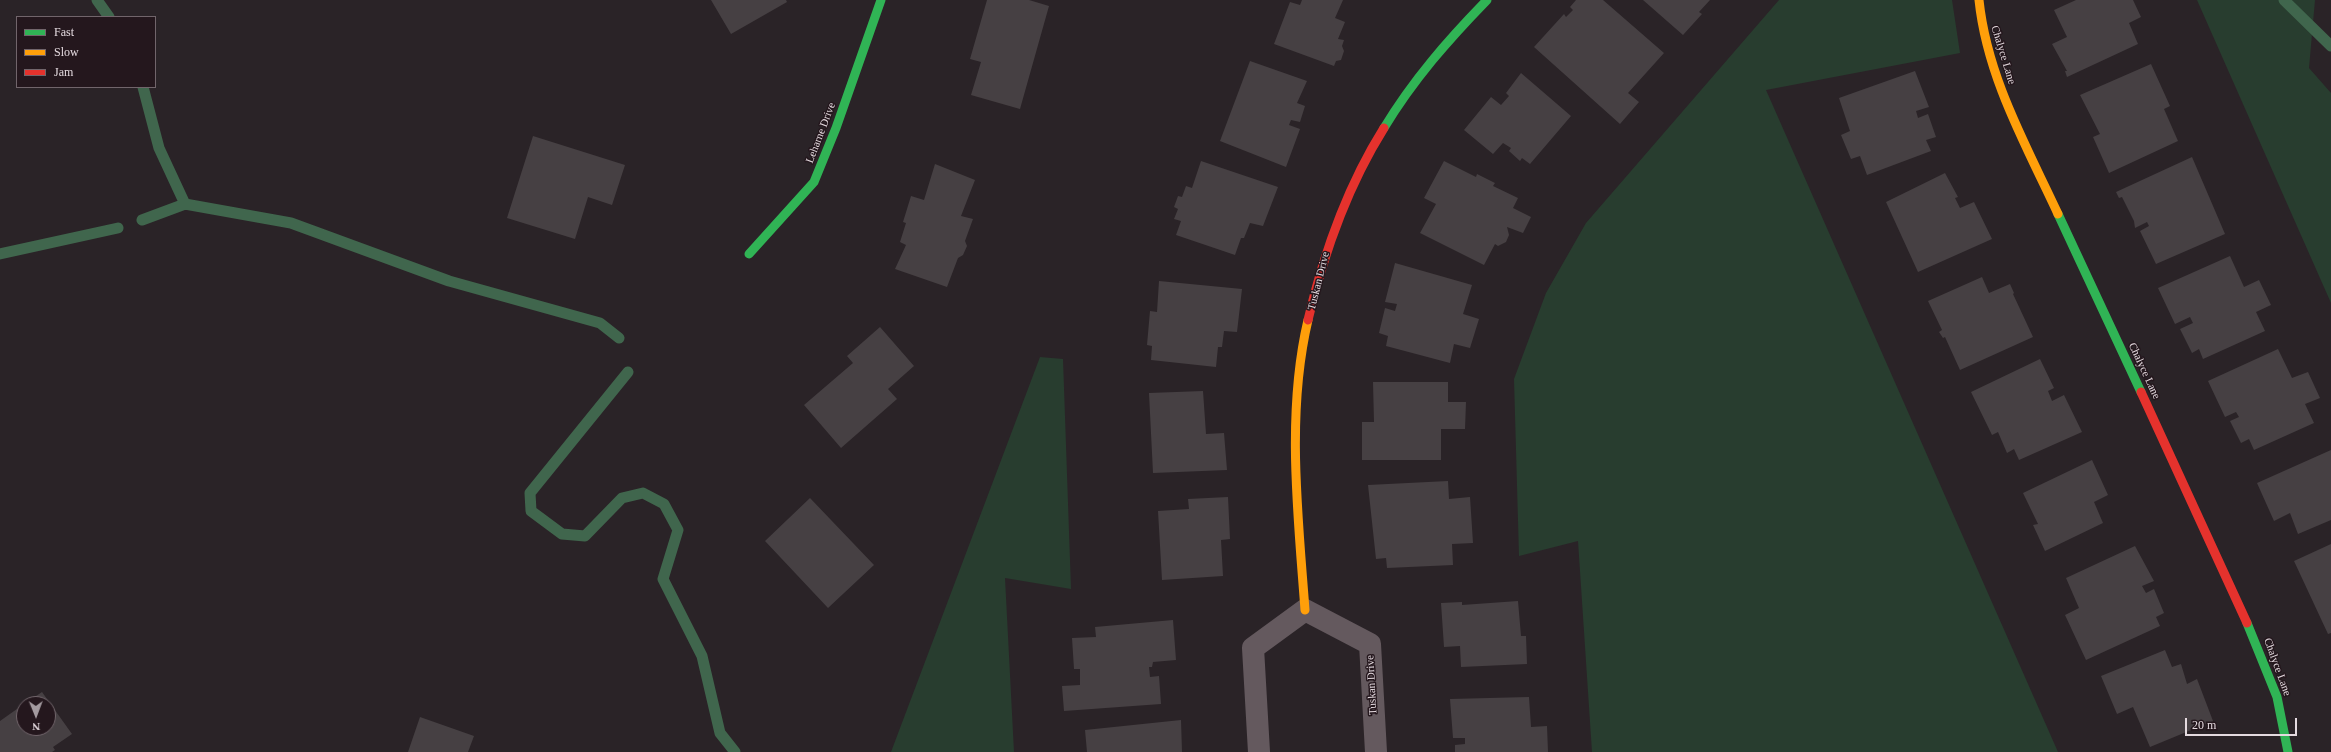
<!DOCTYPE html>
<html>
<head>
<meta charset="utf-8">
<style>
  body { margin:0 }
  #map { position:relative; width:2331px; height:752px; overflow:hidden; background:#2a2327; font-family:Georgia,serif }
  canvas { display:block }
  .legend { position:absolute; left:16px; top:16px; width:140px; height:72px; box-sizing:border-box; background:#24171d; border:1px solid #71656b; margin:0; padding:5px 7px; list-style:none; font-size:12px; color:#e4dadf }
  .legend li { display:flex; align-items:center; gap:8px; height:20px }
  .legend b { width:20px; border:1px solid #71656b }
  .north { position:absolute; left:16px; top:696px; width:40px; height:40px; box-sizing:border-box; background:#24171d; border:1px solid #71656b; border-radius:50%; rotate:179deg; font-size:11px; font-weight:700; line-height:16px; text-align:center; color:#e4dadf }
  .north::after { content:''; display:block; margin:auto; width:14px; height:18px; background:#a39a9f; clip-path:polygon(50% 0,100% 100%,50% 72%,0 100%) }
  .scale { position:absolute; left:2185px; top:718px; width:112px; height:18px; box-sizing:border-box; border:2px solid #e4dadf; border-top:0; padding-left:5px; font-size:12px; line-height:14px; white-space:nowrap; color:#e4dadf; -webkit-text-stroke:3px #24171d; paint-order:stroke }
</style>
</head>
<body>
<div id="map">
<canvas width="2331" height="752"></canvas>
<ul class="legend">
<li><b style="height:5px;background:#30b455"></b>Fast</li>
<li><b style="height:5px;background:#ff9f0a"></b>Slow</li>
<li><b style="height:5px;background:#e5322d"></b>Jam</li>
</ul>
<div class="north">N</div>
<div class="scale">20 m</div>
</div>
<script>
const ctx = document.querySelector('canvas').getContext('2d');
ctx.lineJoin = 'round';
function fill(path, color) {
  ctx.fillStyle = color;
  ctx.fill(path, 'evenodd');
}
function stroke(path, color, width, dash) {
  ctx.strokeStyle = color;
  ctx.lineWidth = width;
  ctx.lineCap = dash ? 'butt' : 'round';
  ctx.setLineDash(dash || []);
  ctx.stroke(path);
}
function drawText(font, color, halo, rows, align = 'center') {
  ctx.font = font + ' Georgia,serif';
  ctx.lineWidth = 3;
  ctx.setLineDash([]);
  ctx.textBaseline = 'middle';
  ctx.strokeStyle = halo;
  ctx.fillStyle = color;
  for (const [text, x, y, turn = 0] of rows) {
    ctx.save();
    ctx.translate(x, y);
    ctx.rotate((+turn || 0) * Math.PI / 180);
    ctx.textAlign = isNaN(turn) ? turn : align;
    if (halo) ctx.strokeText(text, 0, 0);
    ctx.fillText(text, 0, 0);
    ctx.restore();
  }
}
const green = new Path2D(`
  M1779 0H1952L1960 53 1766 90 2058 752H1592L1578 541 1519 556 1514 379 1546 293 1586 223Z
  M2197 0H2315L2309 68 2331 93V303Z
  M1040 357 1063 359 1071 589 1005 578 1014 752H891Z`);
const stream = new Path2D(`
  M97 0 109 17
  M2284 0 2331 46
  M143 87 159 148 185 204
  M142 220 185 204 291 223 449 281 600 323 619 338
  M0 254 118 228
  M628 372 530 493 531 511 562 534 585 536 622 498 643 493 664 504 678 530 663 579 702 656 720 733 735 752`);
const building = new Path2D(`
  M711 0H786L787 2 731 34Z
  M987 0H1029L1049 6 1020 109 971 95 981 62 970 59Z
  M1302 0H1343L1335 18 1345 22 1338 39 1344 40 1342 46 1344 51 1341 60 1336 61 1334 66 1274 44 1290 2 1300 5Z
  M1576 0H1603L1664 53 1628 93 1639 102 1620 124 1534 47 1564 14 1566 17 1573 10 1570 7Z
  M1643 0H1710L1699 12 1702 14 1683 35Z
  M2076 0H2133L2141 17 2129 23 2138 44 2067 77 2065 71H2067L2052 44 2067 37 2054 10Z
  M1250 61 1307 81 1297 103 1305 106 1300 122 1291 120 1289 125 1300 129 1286 167 1220 141Z
  M2151 64 2170 106 2164 109 2178 141 2109 173 2093 137 2100 134 2080 95Z
  M1915 71 1929 107 1916 111 1918 118 1928 114 1936 137 1926 140 1931 151 1867 175 1860 156 1851 159 1841 135 1850 131 1839 98Z
  M1521 73 1571 116 1530 164 1522 158 1520 161 1509 151 1511 148 1503 143 1493 154 1464 130 1491 97 1501 105 1509 96 1506 93Z
  M533 136 625 165 612 205 588 197 575 239 507 218Z
  M2192 157 2225 234 2156 264 2140 231 2149 226 2147 222 2135 228 2134 221 2122 197 2119 198 2116 192Z
  M1201 161 1278 187 1263 226 1250 223 1244 238H1241L1235 255 1176 235 1181 221 1174 219 1178 209 1174 207 1178 196 1182 197 1186 186 1192 188Z
  M1444 161 1476 177 1477 174 1495 183 1493 186 1518 198 1513 208 1531 217 1523 233 1507 227 1509 235 1506 242 1498 246 1495 244 1484 265 1420 233 1436 204 1424 198Z
  M935 164 975 180 961 216 973 219 965 241 967 246 963 255 958 258 947 287 895 269 906 245 900 242 906 223 903 222 911 196 924 200Z
  M1945 173 1958 197 1955 198 1960 208 1974 202 1992 239 1918 272 1886 202Z
  M2230 256 2244 287 2259 280 2271 305 2256 312 2265 331 2203 359 2199 349 2192 353 2180 329 2193 323 2190 317 2175 324 2158 288Z
  M1395 263 1472 285 1463 314 1479 319 1470 348 1454 344 1450 363 1386 346 1388 336 1379 333 1385 308 1395 311 1397 304 1385 302Z
  M1982 277 1989 293 2010 284 2014 293 2013 294 2033 337 1960 370 1945 337 1943 338 1939 332 1942 330 1928 301Z
  M1159 281 1242 289 1237 332 1224 331 1222 347H1218L1216 367 1151 360 1152 346 1147 345 1150 311 1157 312Z
  M880 327 914 366 888 389 897 399 841 448 804 405 853 363 847 356Z
  M2278 349 2292 378 2308 372 2320 398 2305 404 2314 423 2254 450 2249 439 2241 443 2230 421 2239 417 2236 412 2225 417 2208 381Z
  M2040 359 2054 388 2048 391 2052 401 2064 395 2082 432 2019 460 2014 449 2007 453 1998 432 1992 435 1971 392Z
  M1373 382H1448V402H1466L1465 429H1441V460H1362V422H1374Z
  M1203 391 1206 434 1224 433 1227 470 1153 473 1149 393Z
  M2331 450V520L2298 534 2290 513 2274 521 2257 483Z
  M2092 460 2108 495 2094 502 2103 523 2045 551 2033 525 2038 524 2023 493Z
  M1448 481 1449 499 1470 497 1473 543 1452 544 1453 565 1387 568 1386 558 1376 559 1368 485Z
  M1228 497 1230 539 1221 540 1223 576 1162 580 1158 511 1189 509 1188 499Z
  M810 498 874 565 828 608 765 541Z
  M2331 544V633L2328 634 2294 561Z
  M2135 546 2154 581 2142 586 2146 593 2154 589 2164 613 2156 617 2160 626 2086 660 2065 615 2079 608 2066 578Z
  M1518 601 1521 636H1526L1527 664 1461 667 1460 646 1444 647 1441 603 1462 602V605Z
  M1173 620 1176 660 1153 662 1152 667H1149L1150 677 1159 676 1161 704 1064 711 1062 686 1080 685V669H1074L1072 638 1096 637 1095 627Z
  M2165 650 2172 667 2181 664 2187 684 2197 679 2213 721 2150 747 2133 707 2117 714 2101 676Z
  M42 692 72 734 53 747 55 750 52 752H0V721L24 704V728H48V704H24Z
  M1529 697 1531 727 1547 726 1548 752H1455V745L1465 744V738H1453L1450 699Z
  M420 717 474 736 468 752H408Z
  M1181 720 1182 752H1087L1085 730Z`);
const street = new Path2D(`
  M1259 752 1253 648 1305 610 1370 644 1376 752`);
const fast = new Path2D(`
  M1384 128C1413 80 1448 40 1487 0
  M2058 214 2141 392
  M749 254 814 182 836 128 881 0
  M2247 623 2277 697 2288 752`);
const slow = new Path2D(`
  M1979 0C1987 77 2026 145 2058 214
  M1305 610C1298 515 1286 413 1308 320`);
const jam = new Path2D(`
  M1308 320C1324 252 1347 187 1384 128
  M2141 392 2247 623`);
const streetNames = [
  ["Chalyce Lane",2003,55,73],
  ["Leharne Drive",821,133,-69],
  ["Tuskan Drive",1319,281,-76],
  ["Chalyce Lane",2144,371,65],
  ["Chalyce Lane",2277,667,70],
  ["Tuskan Drive",1372,685,-93]
];
fill(green, '#283d2f');
stroke(stream, '#40664d', 11);
fill(building, '#464043');
stroke(street, '#64595e', 22);
stroke(fast, '#30b455', 9);
stroke(slow, '#ff9f0a', 9);
stroke(jam, '#e5322d', 9);
drawText('11px', '#e4dadf', '#24171d', streetNames);
</script>
</body>
</html>
